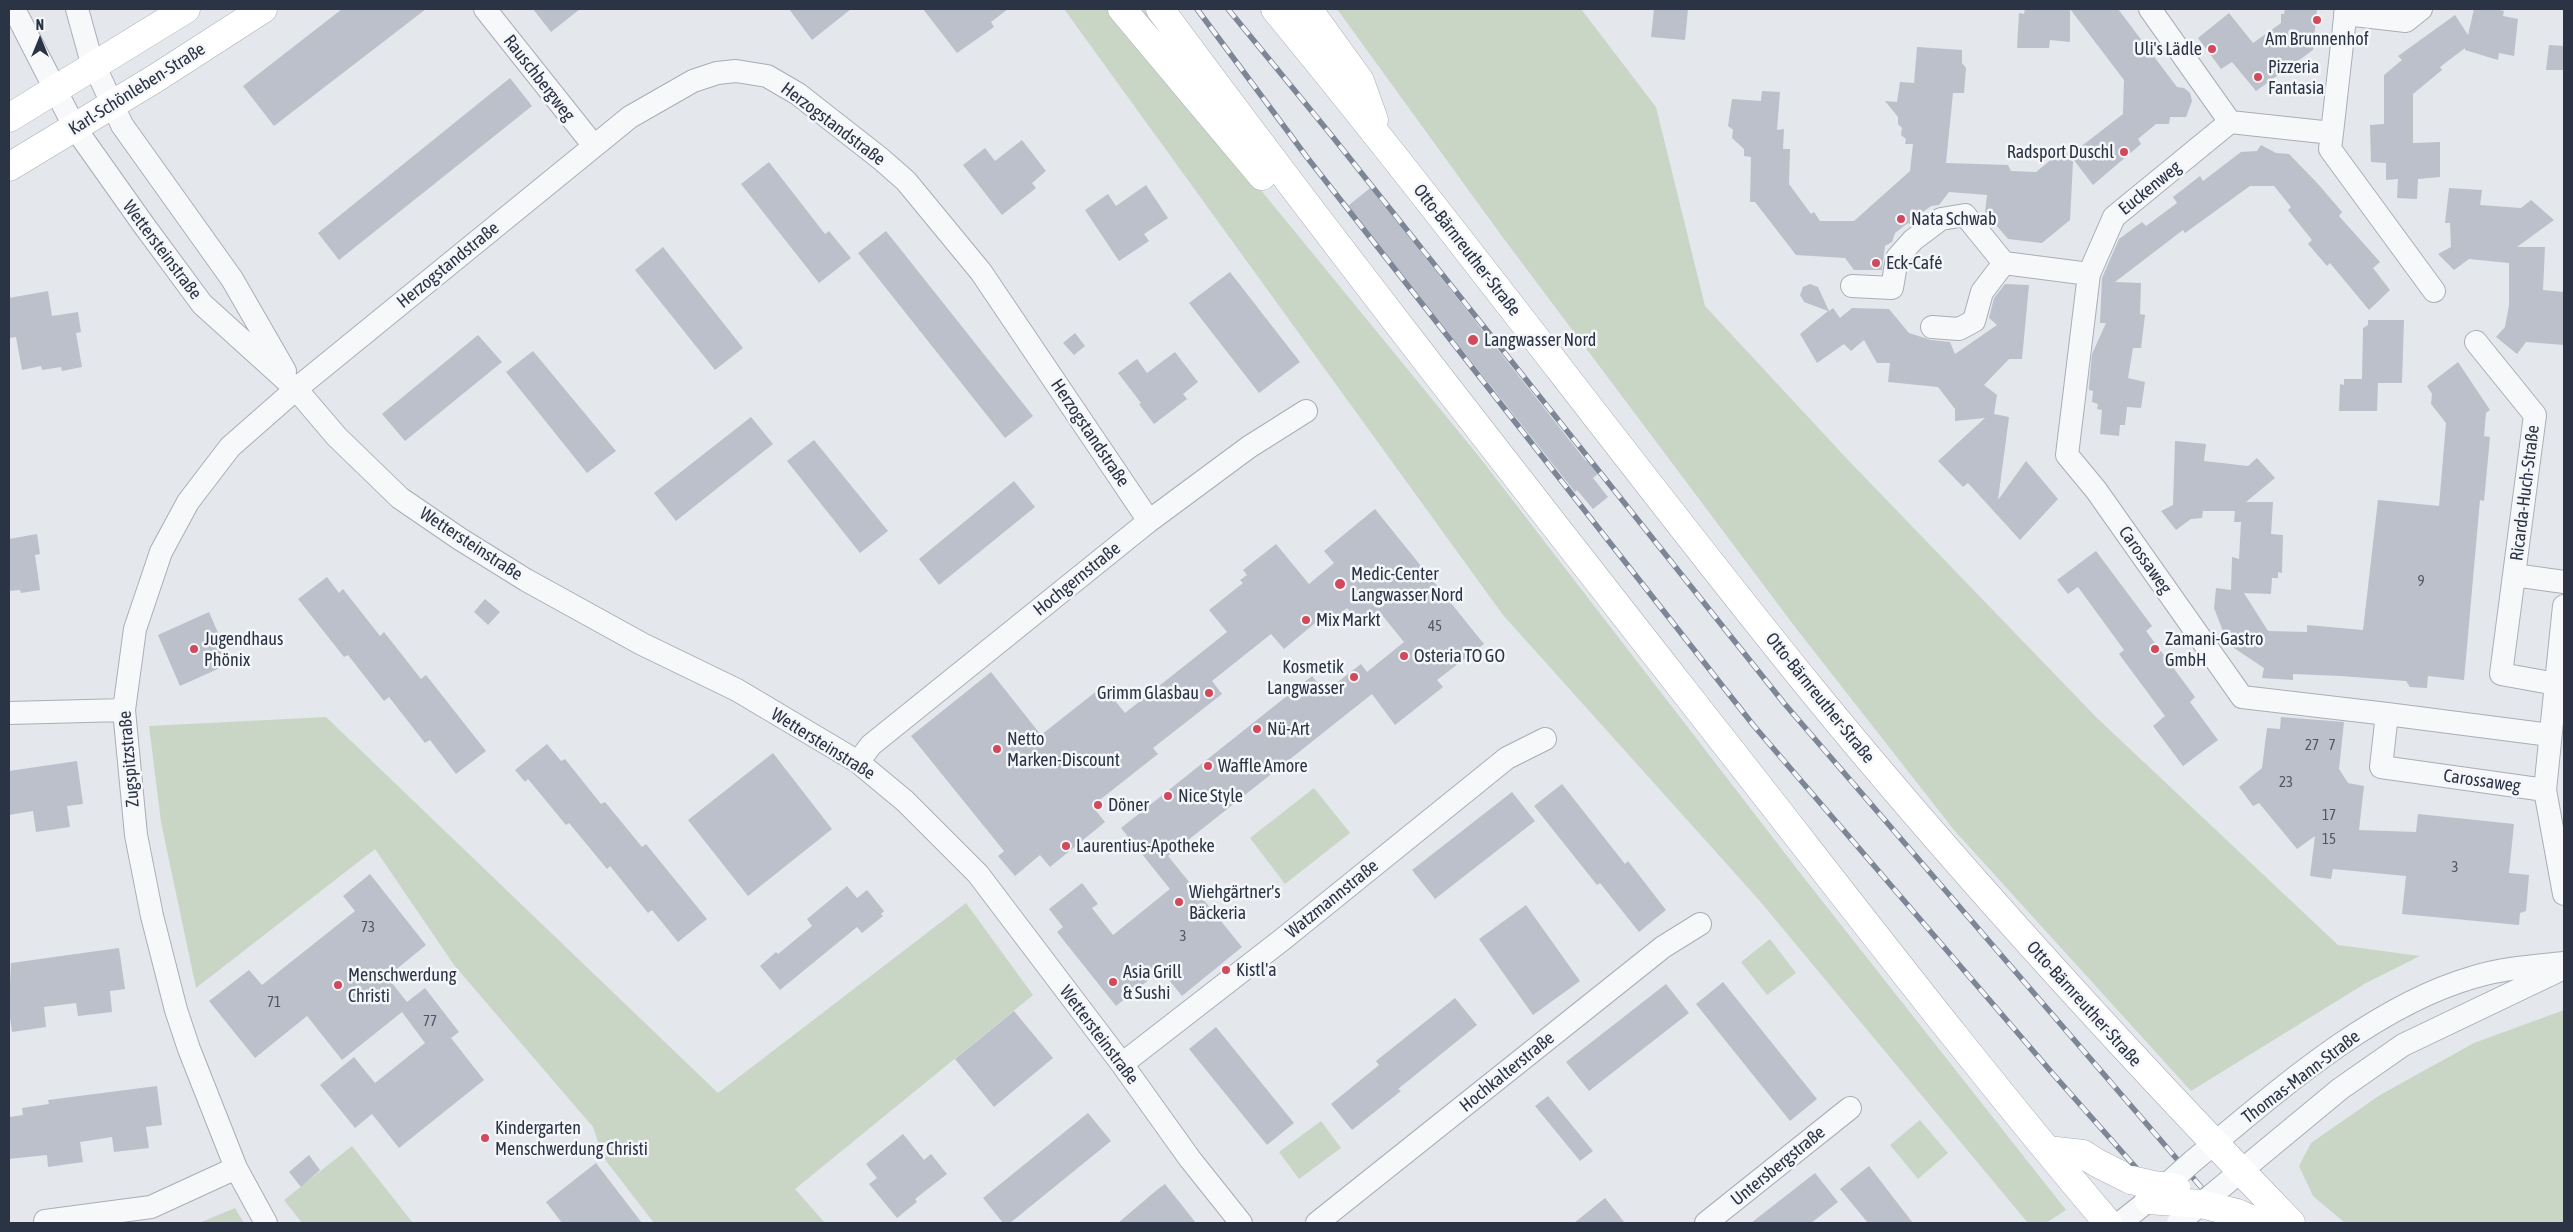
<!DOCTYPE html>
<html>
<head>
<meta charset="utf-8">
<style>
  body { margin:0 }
  #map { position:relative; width:2573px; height:1232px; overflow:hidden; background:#e4e7ec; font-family:"Asap Condensed",sans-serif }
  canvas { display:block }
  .frame { position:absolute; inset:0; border:10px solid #2b3445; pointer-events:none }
  .north { position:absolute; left:15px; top:15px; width:50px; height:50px; -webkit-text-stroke:4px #f4f6f9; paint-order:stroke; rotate:0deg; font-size:14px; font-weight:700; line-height:20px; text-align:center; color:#2b3445 }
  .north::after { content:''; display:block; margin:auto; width:18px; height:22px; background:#2b3445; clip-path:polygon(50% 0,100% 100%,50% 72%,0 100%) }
</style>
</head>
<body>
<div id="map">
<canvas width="2573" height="1232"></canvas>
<div class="frame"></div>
<div class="north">N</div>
</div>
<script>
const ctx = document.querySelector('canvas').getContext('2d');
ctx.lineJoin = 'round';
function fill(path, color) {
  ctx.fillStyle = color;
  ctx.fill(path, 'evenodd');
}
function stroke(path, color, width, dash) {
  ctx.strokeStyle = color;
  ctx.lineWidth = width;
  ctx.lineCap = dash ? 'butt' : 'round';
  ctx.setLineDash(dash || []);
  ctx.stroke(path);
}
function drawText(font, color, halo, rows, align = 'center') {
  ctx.font = font + ' "Asap Condensed",sans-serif';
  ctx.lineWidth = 5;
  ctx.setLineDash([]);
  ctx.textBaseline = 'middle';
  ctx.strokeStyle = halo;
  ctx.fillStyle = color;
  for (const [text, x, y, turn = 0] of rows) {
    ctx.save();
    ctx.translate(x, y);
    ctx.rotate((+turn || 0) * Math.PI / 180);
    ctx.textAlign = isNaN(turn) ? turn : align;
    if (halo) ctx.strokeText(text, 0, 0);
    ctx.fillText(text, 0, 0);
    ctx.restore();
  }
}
const green = new Path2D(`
  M1064 9H1144L1212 103 1201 117 1477 454 1804 878 2066 1210 2046 1223H2028L1759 900 1503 615Z
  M1337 9H1581L1656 107 1705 306 1849 461 2096 717 2338 945 2420 956 2366 983 2191 1091 1954 830 1795 627 1501 235Z
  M326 717 718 1093 966 903 1033 995 795 1189 825 1223H654L603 1157 593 1127 454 965 375 849 196 988 161 822 149 726Z
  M1314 788 1350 833 1285 884 1250 838Z
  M1770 939 1796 973 1767 995 1741 962Z
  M2564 1010V1223H2345L2313 1196 2299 1166 2311 1143 2380 1095 2474 1043Z
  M1920 1120 1948 1153 1918 1179 1890 1145Z
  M1321 1121 1341 1148 1299 1179 1279 1152Z
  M352 1146 413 1223H302L284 1200Z
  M235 1208 244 1223H199Z`);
const building = new Path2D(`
  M342 9H426L274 126 243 86Z
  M533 9H580L551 32Z
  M789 9H851L812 40Z
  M923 9H1008L991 22 994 27 957 53Z
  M1654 9H1688L1685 40 1651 37Z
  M2025 9H2118L2177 87 2184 88 2190 93 2192 101 2186 117H2170L2169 124H2156L2138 139 2141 144 2093 185 2070 155 2123 114 2124 80 2070 9V42L2050 40 2049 48H2017L2019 13 2024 14Z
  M2285 9H2317L2313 50 2256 91 2232 62 2221 69 2198 38 2229 13 2253 43 2281 23V14H2284Z
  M2474 9H2495L2504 11 2503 16 2518 19 2514 56 2499 53 2498 60 2465 50V48L2440 67 2442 70 2413 94V143L2440 142V177L2418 179 2417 199 2397 198 2398 179 2386 180V163L2371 162 2370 125 2384 124V75L2402 60 2398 56 2455 15 2468 35Z
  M2549 45 2564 46V70H2546Z
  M1917 47 1962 50V63L1966 68 1964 93H1953L1946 163 2008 165 2011 171 2036 172 2064 149 2073 162 2070 220 2042 243 2008 239 1985 212 1987 195 1949 192 1939 205 1931 206 1916 217 1917 221 1911 225 1908 223 1895 233 1892 242 1885 246 1882 270H1854L1845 258 1796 255 1755 202H1750L1751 157 1744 156V149L1732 138 1733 130 1728 126 1732 99 1761 101 1762 91 1780 92 1777 130 1784 129 1783 149H1790L1789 184 1811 214 1814 212 1820 221H1854L1910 171 1913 144H1905L1906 139 1901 135 1902 128 1898 124V117L1885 101 1897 102 1900 82 1914 83Z
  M510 78 532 106 339 260 318 233Z
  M1022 140 1046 171 1032 183 1036 188 1002 215 963 165 985 148 995 161Z
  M2261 145 2276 153 2289 154 2319 185 2342 212 2339 216 2380 262 2373 268 2390 290 2369 310 2330 263 2327 266 2308 244 2312 240 2288 210 2291 207 2274 186H2250L2185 233 2183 230 2115 282 2141 283 2140 314 2145 315 2141 348H2133L2128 378 2145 382 2141 408 2127 407 2125 425H2120L2119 436 2100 434 2102 410 2097 409 2098 404 2092 402 2093 391 2089 390V387L2092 354 2106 323H2100L2102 278 2119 239 2142 222 2146 226 2177 203 2173 197 2200 176 2203 181 2241 152 2257 151Z
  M769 162 825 234 829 231 851 258 819 283 741 184Z
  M1146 185 1168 218 1144 234 1149 241 1119 261 1085 210 1108 194 1116 206Z
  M1370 188 1586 461 1588 459 1599 473 1593 478 1608 497 1593 509 1577 490 1575 492 1348 206Z
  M2449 188 2482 190 2480 205 2521 208 2531 200 2554 220 2517 247H2545L2543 290 2564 292V345L2526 342 2517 354 2496 337 2505 327 2509 305V263L2469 259 2454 270 2438 254 2451 247 2450 223H2445Z
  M886 231 1033 416 1005 438 858 253Z
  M663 247 743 348 715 370 635 270Z
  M1230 272 1300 362 1259 393 1189 303Z
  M1810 284 1818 287 1829 311 1833 308 1840 318 1852 308 1889 309 1909 333 1931 340 1950 342 1955 354 1997 325 1989 318 1994 298 2005 284 2029 285 2022 359H2009L1984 385 1997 395 1994 414 2009 417 1998 500 2026 461 2058 499 2020 540 1968 483 1963 487 1938 461 1985 418 1955 421V409L1938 387 1888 382 1890 363H1877L1864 340 1851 351 1844 344 1817 363 1800 334 1828 311 1804 302 1800 295 1803 287Z
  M48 291 52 316 78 312 81 332 76 333 82 367 62 371 61 367 42 370 41 366 22 370 16 337 9 338V298Z
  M2368 320H2404L2402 383H2378L2377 411H2339L2340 384 2344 385V379H2362L2363 328 2368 325Z
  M1075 333 1085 346 1074 355 1063 343Z
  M478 335 502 362 405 441 382 414Z
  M533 351 616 451 587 473 506 372Z
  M1175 352 1198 382 1183 394 1187 399 1154 424 1139 404 1141 403 1118 373 1137 359 1147 373Z
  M2458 362 2490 410 2486 413 2484 436 2490 437 2484 501 2480 500 2464 680 2428 676 2427 688 2410 687 2406 681 2341 676 2293 674V680L2262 678 2264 668 2228 644 2214 608 2216 588 2231 590 2232 557 2239 559 2241 522H2234L2235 511H2203L2202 518 2191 519 2176 530 2161 511 2173 505 2175 441 2206 444 2204 461 2248 466 2257 458 2275 478 2246 502H2273L2271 534 2283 535 2282 573 2278 572V578H2272L2271 594 2244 593 2268 631 2307 632V625L2363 630 2378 500 2439 506 2446 423 2431 404 2432 394 2427 386Z
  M751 417 773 444 676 521 654 493Z
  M814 440 888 531 860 553 787 461Z
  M1014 481 1035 507 939 585 919 559Z
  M1375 509 1484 644 1437 680 1443 687 1395 725 1372 694 1168 856 1242 947 1182 996 1161 970 1116 1006 1057 932 1063 927 1049 909 1082 883 1098 904 1092 908 1113 935 1170 889 1121 828 1312 676 1325 692 1361 664 1367 672 1404 642 1378 610 1361 625 1347 608 1333 620 1327 613 1284 649 1271 634 1212 681 1222 694 1153 748 1158 754 1092 806 1105 822 1050 867 1040 855 1015 876 998 856 1004 851 911 736 991 672 1041 735 1103 686 1125 713 1227 632 1209 610 1243 583 1240 580 1247 575 1243 570 1276 544 1309 584 1334 563 1324 551Z
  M37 534 40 554 35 555 40 590 21 593 20 590 9 591V539Z
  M2096 551 2152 626 2146 631 2195 697 2190 702 2218 740 2183 766 2153 726 2165 716 2119 654 2124 650 2078 587 2068 594 2057 580Z
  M327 577 339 593 343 589 380 636 384 632 421 679 426 675 486 751 456 774 430 740 425 743 389 697 384 701 348 655 344 657 298 599Z
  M485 599 500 612 488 625 474 612Z
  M209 612 231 663 180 686 158 635Z
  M2281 717 2344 722 2339 769 2348 783 2364 786 2359 830 2416 832 2418 814 2514 824 2509 873 2529 875 2526 911 2520 913 2519 925 2402 914 2406 876 2333 869 2331 879 2310 876 2315 836 2297 849 2259 803 2253 806 2239 787 2262 768 2267 728 2280 729Z
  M547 744 561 761 565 759 601 804 605 802 642 847 646 844 707 919 678 942 652 910 648 913 610 866 607 869 569 823 566 825 528 779 525 782 515 770Z
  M773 753 832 829 748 896 688 820Z
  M77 761 83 804 67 806 70 827 36 832 33 811 9 815V771Z
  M1562 784 1625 864 1628 861 1666 910 1639 932 1600 883 1597 885 1534 806Z
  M1512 792 1535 821 1435 899 1412 870Z
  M370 874 426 945 387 977 407 1002 425 988 459 1032 451 1038 484 1080 399 1148 372 1114 355 1128 320 1085 354 1057 375 1083 425 1043 402 1012 342 1060 307 1016 255 1058 209 1001 249 970 262 985 355 911 343 896Z
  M847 886 857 898 867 890 884 911 881 914 883 916 862 933 857 927 780 990 760 966 776 952 778 954 812 926 807 919Z
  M1526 905 1580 981 1533 1015 1479 939Z
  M119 948 125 989 110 991 112 1012 78 1016 76 1003 44 1007 46 1027 12 1032 9 1009 11 963Z
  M1723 982 1817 1099 1790 1121 1696 1004Z
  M1666 984 1689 1013 1589 1091 1566 1062Z
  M1455 998 1477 1025 1398 1089 1401 1091 1352 1130 1331 1104 1379 1065 1376 1061Z
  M1014 1011 1053 1058 994 1107 955 1059Z
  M1216 1027 1294 1123 1267 1145 1189 1049Z
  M157 1086 162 1125 146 1127 149 1148 114 1152 112 1137 80 1142 83 1162 48 1167 47 1155 9 1159V1117L23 1115 22 1108 49 1104 48 1100Z
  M1548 1096 1593 1151 1580 1161 1535 1106Z
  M1088 1113 1111 1141 1010 1223H1003L983 1198Z
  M903 1134 924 1160 931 1154 947 1174 915 1199 917 1202 897 1218 869 1184 877 1178 866 1164Z
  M309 1155 320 1170 301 1187 289 1172Z
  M596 1163 642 1223H562L546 1202Z
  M1869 1166 1889 1192 1913 1223H1868L1840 1189Z
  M1815 1173 1838 1202 1811 1223H1751Z
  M1165 1184 1196 1223H1118L1158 1189Z
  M1605 1198 1625 1223H1574Z`);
const street = new Path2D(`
  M14 9 75 128 143 224 202 304 296 389 337 437 400 498 460 539 526 580 642 644 737 690 858 762 905 801 978 874 1122 1064 1190 1159 1241 1223
  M77 9 90 56 122 125 232 279 285 371
  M485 9 594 146
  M2150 9 2230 122 2332 133 2346 9
  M2345 14 2406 21 2421 9
  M2332 133 2330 149 2434 291
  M2089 274 2067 455 2096 490 2242 697 2387 714
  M1852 286 1892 288 1897 258 1913 240 1941 219 1965 215 2004 263 2089 274 2114 217 2230 122
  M1932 327 1959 329 1974 321 1982 292 2004 263
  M2476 342 2535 415 2514 575
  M2564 606 2545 790 2564 894
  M2556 684 2501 674 2514 575 2564 582
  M9 713 124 710
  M858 762 871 745 1149 521 1249 447 1306 411
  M2545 790 2381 767 2387 714 2550 735
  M1122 1064 1283 939 1507 758 1545 739
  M2193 1161C2274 1094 2372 1006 2474 977 2503 968 2534 966 2564 963
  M2218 1190 2340 1089 2403 1045 2562 969
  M45 1221 151 1207 236 1168
  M266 1223 236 1168 189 1049 176 1010 152 916 136 835 124 710 135 629 161 552 188 502 230 447 296 389 630 117 693 81 717 73 736 71 767 76 798 94 881 159 906 181 981 272 1149 521
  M1317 1223 1663 947 1700 924
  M1706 1223 1850 1108
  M2120 1223 2149 1200`);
const secondary = new Path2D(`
  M1122 9 1262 176
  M1160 9C1341 254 1529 493 1717 733 1846 897 1973 1064 2108 1223
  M1275 9C1459 232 1630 466 1812 690 1964 876 2125 1051 2291 1223
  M1308 9 1360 81 1374 120
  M9 118 186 9
  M9 167 156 78 263 9
  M2047 1150 2083 1154 2097 1163 2131 1180
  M2237 1213 2260 1223`);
const rail = new Path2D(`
  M1197 9 1306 156 1754 726 2053 1074 2185 1223
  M1228 9 1332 136 1783 702 2232 1223`);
const streetBridge = new Path2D(`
  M2156 1194 2193 1161
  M2178 1223 2218 1190`);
const secondaryBridge = new Path2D(`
  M2131 1180 2153 1185 2176 1188
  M2149 1200 2201 1204 2237 1213`);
const markers = [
  [2317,20,5,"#d1495b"],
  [2212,49,5,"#d1495b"],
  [2258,77,5,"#d1495b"],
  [2124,152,5,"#d1495b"],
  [1901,219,5,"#d1495b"],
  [1876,263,5,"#d1495b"],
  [1473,340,6,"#d1495b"],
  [1340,584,6,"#d1495b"],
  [1306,620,5,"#d1495b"],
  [194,649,5,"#d1495b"],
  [2155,649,5,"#d1495b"],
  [1404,656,5,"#d1495b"],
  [1354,677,5,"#d1495b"],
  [1209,693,5,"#d1495b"],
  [1257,729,5,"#d1495b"],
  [997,749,5,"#d1495b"],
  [1208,766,5,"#d1495b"],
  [1168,796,5,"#d1495b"],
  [1098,805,5,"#d1495b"],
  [1066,846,5,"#d1495b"],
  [1179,902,5,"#d1495b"],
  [1226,970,5,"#d1495b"],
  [1113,982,5,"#d1495b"],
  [338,985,5,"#d1495b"],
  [485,1138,5,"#d1495b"]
];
const numberNames = [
  ["9",2421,581],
  ["45",1435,626],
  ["27",2312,745],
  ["7",2332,745],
  ["23",2286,782],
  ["17",2329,815],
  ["15",2329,839],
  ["3",2455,867],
  ["73",368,927],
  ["3",1183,936],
  ["71",274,1002],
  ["77",430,1021]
];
const poiNames = [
  ["Am Brunnenhof",2317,39,"center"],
  ["Uli's Lädle",2202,49,"right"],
  ["Pizzeria",2268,67],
  ["Fantasia",2268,88],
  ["Radsport Duschl",2114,152,"right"],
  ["Nata Schwab",1911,219],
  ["Eck-Café",1886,263],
  ["Langwasser Nord",1484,340],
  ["Medic-Center",1351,574],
  ["Langwasser Nord",1351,595],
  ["Mix Markt",1316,620],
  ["Jugendhaus",204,639],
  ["Phönix",204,660],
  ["Zamani-Gastro",2165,639],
  ["GmbH",2165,660],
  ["Osteria TO GO",1414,656],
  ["Kosmetik",1344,667,"right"],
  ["Langwasser",1344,688,"right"],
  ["Grimm Glasbau",1199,693,"right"],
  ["Nü-Art",1267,729],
  ["Netto",1007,739],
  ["Marken-Discount",1007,760],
  ["Waffle Amore",1218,766],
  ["Nice Style",1178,796],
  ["Döner",1108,805],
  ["Laurentius-Apotheke",1076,846],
  ["Wiehgärtner's",1189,892],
  ["Bäckeria",1189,913],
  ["Kistl'a",1236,970],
  ["Asia Grill",1123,972],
  ["& Sushi",1123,993],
  ["Menschwerdung",348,975],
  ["Christi",348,996],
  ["Kindergarten",495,1128],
  ["Menschwerdung Christi",495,1149]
];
const streetNames = [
  ["Rauschbergweg",539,78,52],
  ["Karl-Schönleben-Straße",137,89,-32],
  ["Herzogstandstraße",833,124,37],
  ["Euckenweg",2150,188,-39],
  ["Wettersteinstraße",162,250,53],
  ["Otto-Bärnreuther-Straße",1467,250,52],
  ["Herzogstandstraße",448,265,-39],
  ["Herzogstandstraße",1090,433,56],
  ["Ricarda-Huch-Straße",2525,493,-83],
  ["Wettersteinstraße",471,544,33],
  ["Carossaweg",2145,560,55],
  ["Hochgernstraße",1077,579,-39],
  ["Otto-Bärnreuther-Straße",1820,698,51],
  ["Wettersteinstraße",823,744,32],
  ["Zugspitzstraße",129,759,-95],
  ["Carossaweg",2482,781,8],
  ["Watzmannstraße",1332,899,-39],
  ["Otto-Bärnreuther-Straße",2084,1004,48],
  ["Wettersteinstraße",1099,1035,53],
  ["Hochkalterstraße",1507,1072,-39],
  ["Thomas-Mann-Straße",2301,1077,-37],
  ["Untersbergstraße",1778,1166,-39]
];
fill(green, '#c9d6c5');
fill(building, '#bbc0ca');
stroke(street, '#a9aeb7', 24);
stroke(secondary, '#a9aeb7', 29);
stroke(street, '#f7f8fa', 22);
stroke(secondary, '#fff', 28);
stroke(rail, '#7d8696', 5.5);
stroke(rail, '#f4f6f9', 4, [11]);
stroke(streetBridge, '#a9aeb7', 24, []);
stroke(secondaryBridge, '#a9aeb7', 29, []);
stroke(streetBridge, '#f7f8fa', 22);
stroke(secondaryBridge, '#fff', 28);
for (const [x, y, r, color] of markers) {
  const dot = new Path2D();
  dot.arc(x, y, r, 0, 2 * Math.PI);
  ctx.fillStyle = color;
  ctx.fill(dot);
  stroke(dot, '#f4f6f9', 2);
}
drawText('15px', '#4f5766', null, numberNames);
drawText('18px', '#2b3445', '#f4f6f9', poiNames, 'left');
drawText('18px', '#2b3445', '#f4f6f9', streetNames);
</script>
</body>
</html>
